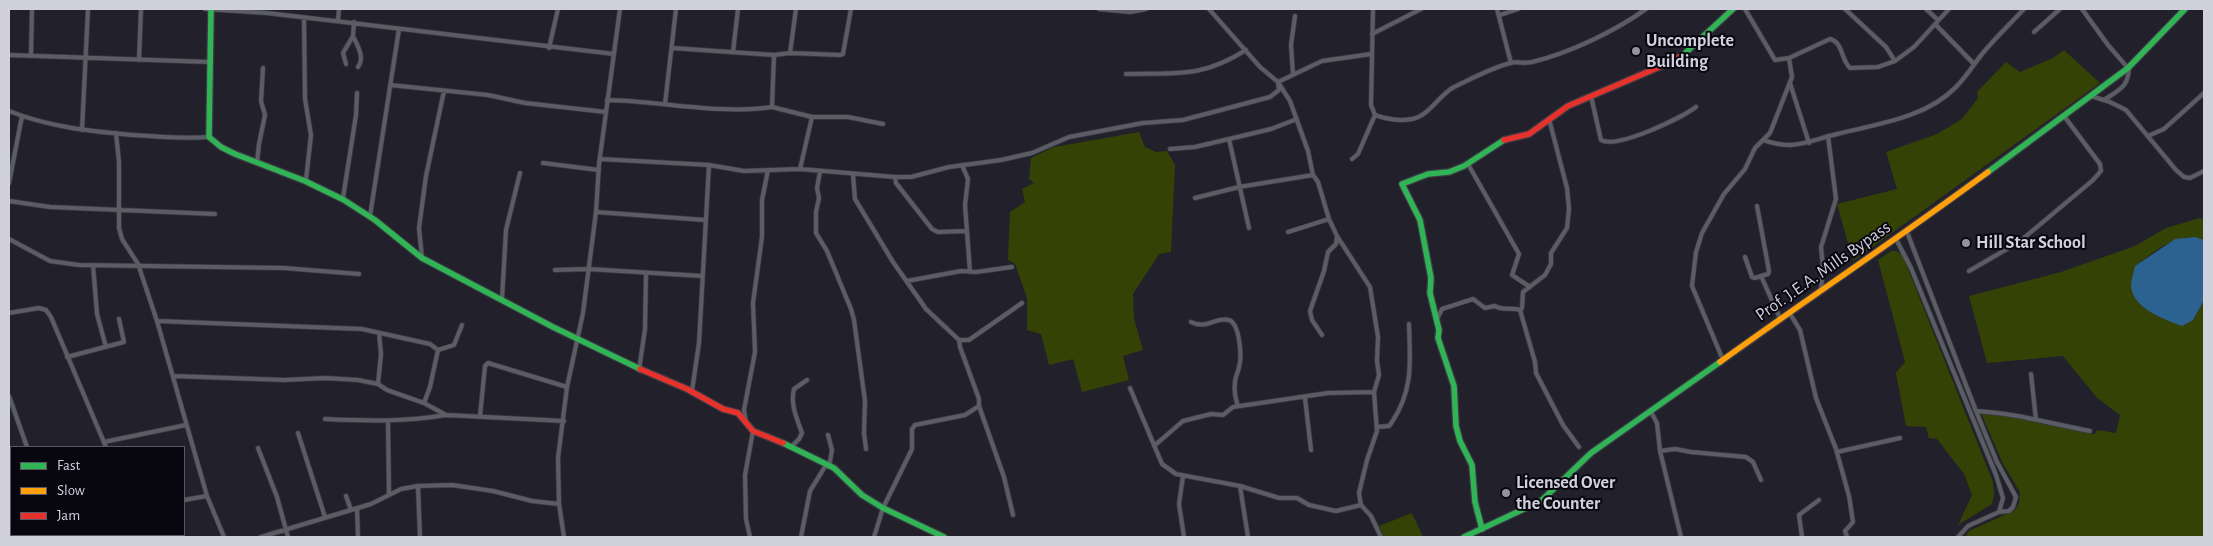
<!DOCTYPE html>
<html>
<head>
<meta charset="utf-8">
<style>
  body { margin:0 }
  #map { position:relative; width:2213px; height:546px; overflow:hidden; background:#21202b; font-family:"Alegreya Sans",sans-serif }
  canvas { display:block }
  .frame { position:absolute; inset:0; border:10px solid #d1d1de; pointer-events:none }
  .legend { position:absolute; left:10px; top:446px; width:175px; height:90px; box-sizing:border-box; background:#080710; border:1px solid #585862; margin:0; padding:6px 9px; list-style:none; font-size:15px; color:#d1d1de }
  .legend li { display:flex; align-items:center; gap:10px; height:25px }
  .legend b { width:25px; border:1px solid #585862 }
</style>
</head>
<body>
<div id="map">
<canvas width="2213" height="546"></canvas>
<div class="frame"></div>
<ul class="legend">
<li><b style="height:6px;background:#30b455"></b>Fast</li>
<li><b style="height:6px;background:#ff9f0a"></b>Slow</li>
<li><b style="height:6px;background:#e5322d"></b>Jam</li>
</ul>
</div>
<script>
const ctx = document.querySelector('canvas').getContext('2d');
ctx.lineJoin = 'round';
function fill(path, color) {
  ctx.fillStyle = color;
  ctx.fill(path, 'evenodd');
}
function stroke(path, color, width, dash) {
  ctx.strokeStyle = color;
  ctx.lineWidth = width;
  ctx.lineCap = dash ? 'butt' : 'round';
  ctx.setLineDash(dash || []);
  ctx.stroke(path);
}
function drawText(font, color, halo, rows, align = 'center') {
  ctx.font = font + ' "Alegreya Sans",sans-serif';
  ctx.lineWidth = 4;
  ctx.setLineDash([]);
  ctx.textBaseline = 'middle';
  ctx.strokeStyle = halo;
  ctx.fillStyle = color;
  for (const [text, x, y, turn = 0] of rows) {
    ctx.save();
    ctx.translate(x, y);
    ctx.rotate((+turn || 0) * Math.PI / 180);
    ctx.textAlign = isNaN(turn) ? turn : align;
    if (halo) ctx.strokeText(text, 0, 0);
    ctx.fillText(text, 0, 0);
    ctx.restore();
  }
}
const green = new Path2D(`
  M2064 50 2100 83 1853 261 1837 204 1897 189 1886 152 1937 134 1962 119 1978 98 1977 92 2006 62 2020 72 2053 58Z
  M1139 132 1145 147 1156 152 1167 151 1175 165 1171 252 1159 254 1133 294 1134 318 1143 350 1123 356 1129 380 1082 392 1073 359 1049 365 1041 334 1027 330V298L1015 264 1008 260 1010 212 1025 202 1022 189 1034 183 1029 179 1031 158 1054 147Z
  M2200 218 2204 220V240C2177 230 2156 251 2135 266L2193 320 2204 300V537H1965L1969 531 2015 510 2019 503 2020 492 2003 464 1981 413C2019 417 2057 428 2095 434L2097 430 2116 433 2120 415 2097 398 2063 356 1987 363 1969 296 2061 272 2135 246 2166 228Z
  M1891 251H1896L1902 254 1993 482 1994 494 1992 504 1958 525 1972 495 1964 474 1937 439 1929 438 1926 427 1906 426 1896 373 1905 362 1878 260Z
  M1412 513 1423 537H1384L1379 526Z`);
const water = new Path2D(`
  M2195 237 2204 240V300L2193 320 2182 326C2164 319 2133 309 2131 286 2131 280 2134 272 2135 266L2175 239Z`);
const street = new Path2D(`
  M205 9 267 13 614 54
  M1099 9 1130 12 1146 9
  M1209 9 1260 67 1278 82 1290 101 1308 151 1313 175 1318 182 1329 219 1337 236 1370 287 1378 337 1377 361 1379 375 1374 392 1377 431 1367 460 1359 493 1361 505 1371 516 1381 537
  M1497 9 1511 63
  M1745 9 1775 60 1789 58 1830 39C1843 42 1841 60 1850 68L1878 67 1895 61
  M1845 9 1886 47 1895 61 1914 47 1949 9
  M1926 9 1938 20
  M2082 9 2108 45 2128 68
  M1500 15 1518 9
  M304 18 305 99 311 135 306 180
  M338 21 339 9
  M1935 24 1974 64
  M2034 32 2060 9
  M1372 34 1421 9
  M353 36C358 47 365 57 358 67
  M549 48 558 9
  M672 48 774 55 790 53 840 55 843 54 851 9
  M733 52 738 9
  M790 53 796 9
  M9 55 209 62
  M31 55 32 9
  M774 55 772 107 812 117H848L883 124
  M139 60 141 9
  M346 64 343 53 353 36 354 22
  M1126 74C1176 73 1202 78 1246 50
  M1293 74 1291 45 1295 16
  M1790 83 1809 143
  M390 85 488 95 525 103 606 112
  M1591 96 1601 140C1618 149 1681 118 1696 107
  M2091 96 2110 102 2126 110 2176 170 2184 177 2190 178 2204 171
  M607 100C660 101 722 115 772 107
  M2104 100C2120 89 2129 87 2129 66
  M665 104 676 9
  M9 111C49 127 89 131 132 135 158 137 183 139 209 137
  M1375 115C1386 119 1400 121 1412 119 1429 116 1439 95 1454 87 1471 79 1491 68 1510 63 1517 61 1525 64 1532 62 1570 53 1615 31 1646 9
  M82 130 88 9
  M116 133 119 162V228L122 239 138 264 157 321 207 496 224 537
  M2148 136 2164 129 2204 93
  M1763 140C1794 151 1808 141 1837 134 1877 124 1926 118 1956 87 1966 77 1974 64 1982 54 1995 38 2010 24 2024 9
  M1170 149 1195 147 1229 139
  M600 159 709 165 744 171 800 169 895 177 896 183 932 229 938 232 966 231
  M1352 159 1358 154 1375 115 1371 105 1373 9
  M257 163 259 144 265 115 261 101 263 68
  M543 163 599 170
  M1468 164 1519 254 1512 275 1530 287
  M962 165 968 179 965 205 970 272
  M800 169 812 117
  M820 172 817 188 819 198 816 212V233L827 251 851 309 854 320 865 401 864 433 866 449
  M853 175 855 199 893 262 926 309 959 340 960 347 979 399V406L965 415 915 425 912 429V449L883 508 874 537
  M895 177H911L949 167 1001 160 1032 153 1069 137 1143 123 1183 120 1270 97 1279 90 1278 82 1322 61 1371 54
  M9 183 22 116
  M343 198 356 115 357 93
  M1195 198 1239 187 1313 175
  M9 201 50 207 215 214
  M1757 206 1769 271 1768 274 1761 276
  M596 212 705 220
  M370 216 399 29
  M1249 228 1229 139 1271 129 1297 119
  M1288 232 1329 219
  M1907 232 1976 411 1997 462 2016 497 2013 507 2009 511 1999 512 1968 526 1958 537
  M9 239 50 261 79 265 284 268 359 274
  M1896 239 1911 268 1996 475 2003 498 1999 512
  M1745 257 1752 277 1755 278 1761 276 1780 318
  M422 258 419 228 426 176 444 91
  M93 265 97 314 106 347
  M555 270 588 269 702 276
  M1969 271 2019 242 2092 181 2101 171 2100 164 2064 116
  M907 281 961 271 976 272 1012 267
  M1821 290 1823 268 1821 247 1836 199 1828 136
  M502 299 506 230 520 173
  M1520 310 1535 362 1536 373 1563 425 1579 447
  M1789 312 1800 330 1816 398 1836 449 1849 496 1853 522 1845 531 1847 537
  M9 313 39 308 46 310 51 317 106 447
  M1437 319 1442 309 1473 299 1485 308 1495 306C1502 311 1512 307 1520 310L1522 308 1523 292 1545 275 1551 264V253L1567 228 1569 209 1567 188 1549 119
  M157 321 362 329 430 344 438 350 430 387 424 403
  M1191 322C1207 330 1216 316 1229 320 1240 324 1242 357 1239 367 1238 373 1235 377 1235 382 1234 390 1235 398 1238 406
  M1322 335 1312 320 1310 311 1324 271 1328 252 1336 244 1337 236
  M959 340H969L1022 303
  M438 350 454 345 462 325
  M67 357 124 342 119 319
  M1723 360 1692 286 1696 252 1702 233 1724 194 1745 169 1755 148 1770 133 1792 77 1789 58
  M639 370 645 329 646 273
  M2031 374 2036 420
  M173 376 285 380 325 378 358 380 378 384 387 390 424 403 446 415 564 421
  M378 384 381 354 379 333
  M1130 388 1162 464 1176 474 1240 486 1279 498H1297L1309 505 1336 511 1361 505
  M692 391 699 343 709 165
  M9 396 27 447
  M1305 398 1311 450
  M979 406 1004 477 1013 515
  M1976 411C2015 413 2052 424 2090 431
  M1651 412 1657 423 1660 451 1681 537
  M480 416 485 366 488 363 567 387
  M325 419C366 421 405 422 446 415
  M388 421 389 494
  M746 422 744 410 755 352 753 303 762 237V200L768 170
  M1377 427 1389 426 1392 422C1414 389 1410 360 1409 324
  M298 433 325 517
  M828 435 832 450 829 467
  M104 442 186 425
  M792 446 799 439 802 433C797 419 790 404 794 389L807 380
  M1154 446 1183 421 1211 414 1223 415 1233 407 1328 393 1374 392
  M258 448 277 497 288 537
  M1660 451 1675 449 1691 452 1746 457 1753 462 1761 480
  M1837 452 1900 438
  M1183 476 1179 504 1184 537
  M418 486 420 537
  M1240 486 1248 537
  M346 496 351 510
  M184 500 207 496
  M357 508 358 537
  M9 525H11
  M261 537 371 504 401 489 418 486 452 485 493 491 532 501 559 504
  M564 537 559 504 558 458 567 387 583 313 596 212 599 164 620 9
  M750 537 746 519 745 475 753 431
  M801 537 810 491 826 465
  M1802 537 1799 515 1819 500`);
const fast = new Path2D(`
  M211 10 209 137 221 147 235 154 305 181 344 200 375 220 422 258 553 327 640 369
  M1683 55 1733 9
  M1988 172 2128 68 2185 9
  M783 443 834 468 862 495 883 508 944 537
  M1482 529 1475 502 1472 465 1460 441 1456 426 1454 386 1438 338 1439 330 1430 293 1431 278 1420 220 1402 184 1428 174 1449 172 1464 166 1504 140
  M1464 537 1541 501 1591 453 1720 362`);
const slow = new Path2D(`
  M1720 362C1809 298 1900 237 1988 172`);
const jam = new Path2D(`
  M1504 140 1529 134 1568 106 1671 62 1683 55
  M640 369 687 389 723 409 738 413 753 431 783 443`);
const markers = [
  [1636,51,5,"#93939f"],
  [1966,243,5,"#93939f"],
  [1506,493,5,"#93939f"]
];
const poiNames = [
  ["Uncomplete",1646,41],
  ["Building",1646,62],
  ["Hill Star School",1976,243],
  ["Licensed Over",1516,483],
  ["the Counter",1516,504]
];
const streetNames = [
  ["Prof. J.E.A. Mills Bypass",1823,271,-35]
];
fill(green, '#354206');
fill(water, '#2b628f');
stroke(street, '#3b3b44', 5.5);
stroke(fast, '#3b3b44', 8);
stroke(slow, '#3b3b44', 8);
stroke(jam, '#3b3b44', 8);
stroke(street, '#5c5c65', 4);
stroke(fast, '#30b455', 5.5);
stroke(slow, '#ff9f0a', 5.5);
stroke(jam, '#e5322d', 5.5);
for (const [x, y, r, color] of markers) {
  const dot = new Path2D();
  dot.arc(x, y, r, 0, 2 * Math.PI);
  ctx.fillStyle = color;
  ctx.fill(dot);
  stroke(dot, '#080710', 2);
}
drawText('bold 18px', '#d1d1de', '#080710', poiNames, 'left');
drawText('18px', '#d1d1de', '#080710', streetNames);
</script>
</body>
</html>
